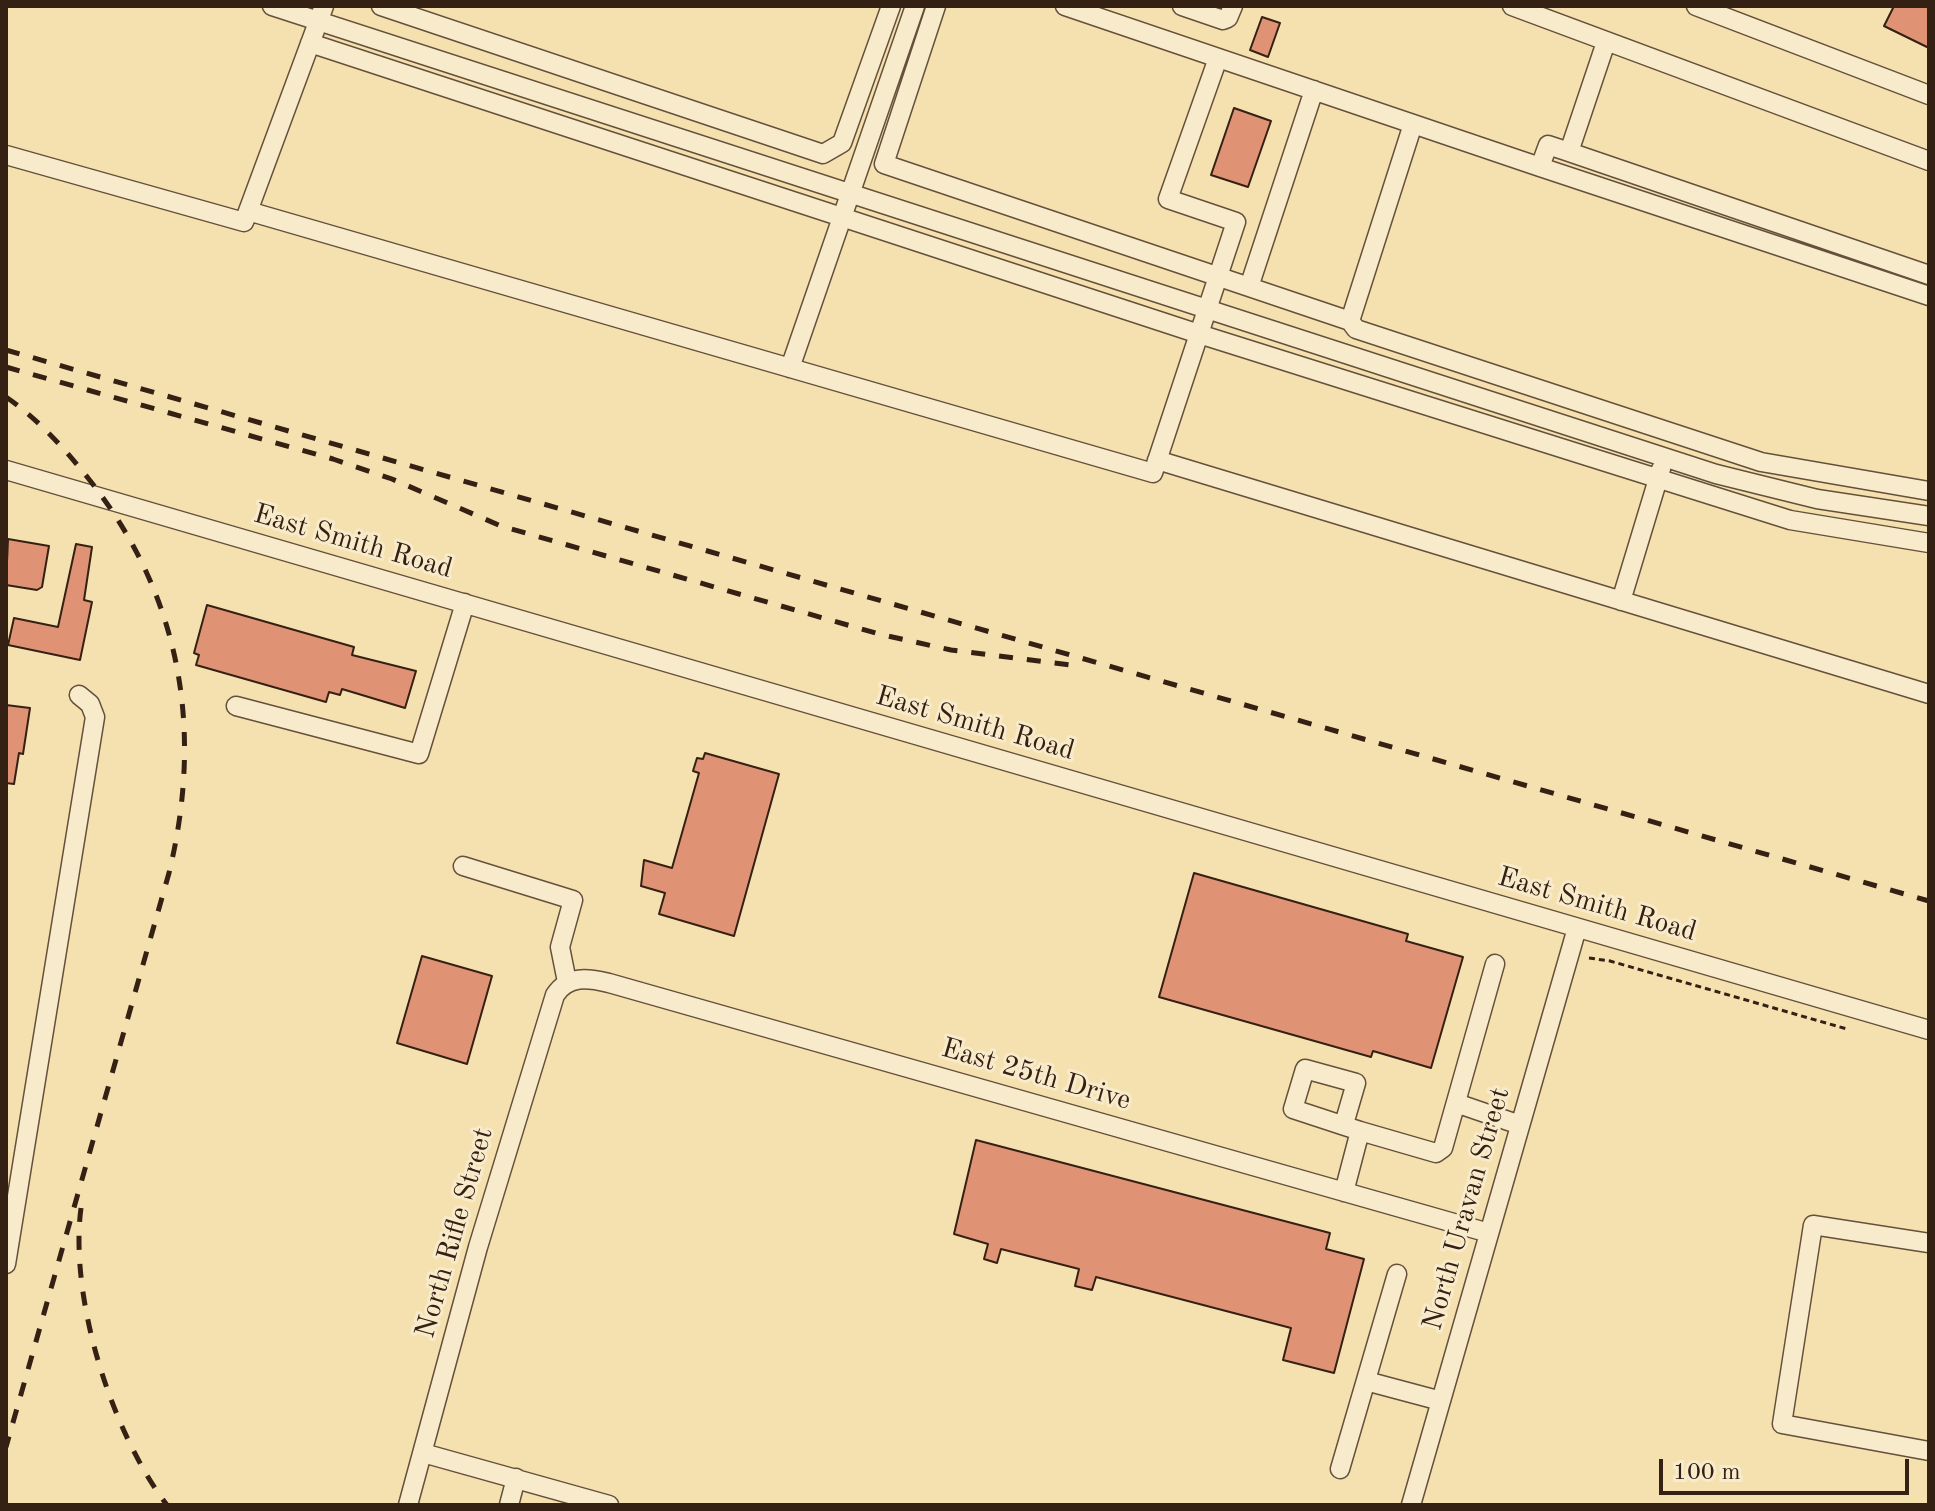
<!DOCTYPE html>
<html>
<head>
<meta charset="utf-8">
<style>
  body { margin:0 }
  #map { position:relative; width:1935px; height:1511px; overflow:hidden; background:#f5e0af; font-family:"Old Standard TT",serif }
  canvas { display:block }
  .frame { position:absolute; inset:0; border:8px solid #352014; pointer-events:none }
  .scale { position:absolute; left:1659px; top:1459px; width:250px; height:36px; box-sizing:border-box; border:4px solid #352014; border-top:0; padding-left:10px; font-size:24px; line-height:28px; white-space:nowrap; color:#352014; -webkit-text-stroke:6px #f8ebcb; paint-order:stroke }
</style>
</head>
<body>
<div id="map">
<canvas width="1935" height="1511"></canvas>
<div class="frame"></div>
<div class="scale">100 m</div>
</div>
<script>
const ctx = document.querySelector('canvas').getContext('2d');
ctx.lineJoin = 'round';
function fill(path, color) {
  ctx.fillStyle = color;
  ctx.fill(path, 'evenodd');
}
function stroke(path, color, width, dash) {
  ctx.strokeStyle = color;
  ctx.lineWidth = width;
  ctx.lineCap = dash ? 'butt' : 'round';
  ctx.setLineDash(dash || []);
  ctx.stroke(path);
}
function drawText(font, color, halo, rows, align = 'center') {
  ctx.font = font + ' "Old Standard TT",serif';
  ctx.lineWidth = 6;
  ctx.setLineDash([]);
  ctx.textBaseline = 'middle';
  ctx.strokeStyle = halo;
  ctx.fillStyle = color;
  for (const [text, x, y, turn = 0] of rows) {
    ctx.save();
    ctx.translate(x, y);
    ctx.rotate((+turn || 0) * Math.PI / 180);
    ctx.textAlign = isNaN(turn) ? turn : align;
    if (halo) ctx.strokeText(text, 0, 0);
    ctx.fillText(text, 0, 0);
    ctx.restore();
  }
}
const building = new Path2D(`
  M1894 6H1929V48L1884 26Z
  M1262 17 1280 23 1268 57 1250 50Z
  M1234 108 1271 121 1248 187 1211 175Z
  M8 539 49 546 42 587 37 590 6 585Z
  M76 544 92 547 84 600 92 602 80 660 8 645 14 618 58 627Z
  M207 605 354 647 352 655 416 671 405 708 342 689 340 695 329 692 326 702 196 665 199 655 194 653Z
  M6 705 30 708 23 754 19 753 14 784 6 783Z
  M705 753 779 774 734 936 659 914 665 893 641 886 644 860 672 868 699 773 693 771 697 758 703 759Z
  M1194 873 1408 934 1406 941 1463 957 1431 1068 1373 1051 1371 1057 1159 997Z
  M422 956 492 976 467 1064 397 1043Z
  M976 1140 1330 1233 1326 1249 1364 1259 1334 1373 1283 1360 1291 1328 1096 1277 1092 1290 1075 1286 1079 1269 1001 1249 997 1263 984 1259 988 1244 954 1234Z`);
const path = new Path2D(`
  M1589 958 1610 961 1847 1029`);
const minor = new Path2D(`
  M272 6 1716 474 1817 499 1929 516
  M381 6 823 154 842 143 891 6
  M936 6 884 164 1350 321 1413 124
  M1065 6 1540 167 1548 145 1569 152
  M1182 6 1223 20 1228 18 1233 6
  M1512 6 1929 161
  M1696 6 1929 95
  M1606 42 1569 152 1929 275
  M310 43 1199 334 1790 520 1929 543
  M6 155 244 222 324 6
  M1540 167 1929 296
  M248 211 1153 473 1236 222 1168 199 1218 58
  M1249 287 1314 90
  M1350 321 1356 329 1761 462 1929 491
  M790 368 915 6
  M1157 460 1929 694
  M6 470 1929 1030
  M1621 601 1661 469
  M236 706 419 754 465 603
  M463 866 573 900 560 947 567 982
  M1456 1103 1520 1125
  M1344 1124 1356 1083 1305 1069 1293 1109 1360 1131 1344 1192
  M1360 1131 1436 1153 1443 1148 1495 964
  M1929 1243 1813 1225 1782 1424 1929 1451
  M6 1264 95 717 90 704 79 695
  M1366 1381 1441 1401
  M423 1453 609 1505
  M1340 1469 1397 1274
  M408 1505 478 1247 555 995C568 975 588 978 609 983L1489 1233
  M509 1505 516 1478
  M1411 1505 1577 928`);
const rail = new Path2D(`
  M6 350 1929 901
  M6 367 333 459 392 479 501 526 879 634 951 650 1078 666
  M6 397C38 419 64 448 88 478 181 595 204 729 169 873L6 1447
  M81 1208C69 1298 112 1433 167 1505`);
const streetNames = [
  ["East Smith Road",353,542,16],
  ["East Smith Road",975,724,16],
  ["East Smith Road",1597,905,16],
  ["East 25th Drive",1036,1075,16],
  ["North Uravan Street",1467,1209,-74],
  ["North Rifle Street",455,1233,-74]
];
fill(building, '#df9374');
stroke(building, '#352014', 2);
stroke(minor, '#65503b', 21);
stroke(path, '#352014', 3, [6, 4]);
stroke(minor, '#f8ebcb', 18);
stroke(rail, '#352014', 5, [14, 14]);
drawText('28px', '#352014', '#f8ebcb', streetNames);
</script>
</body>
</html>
